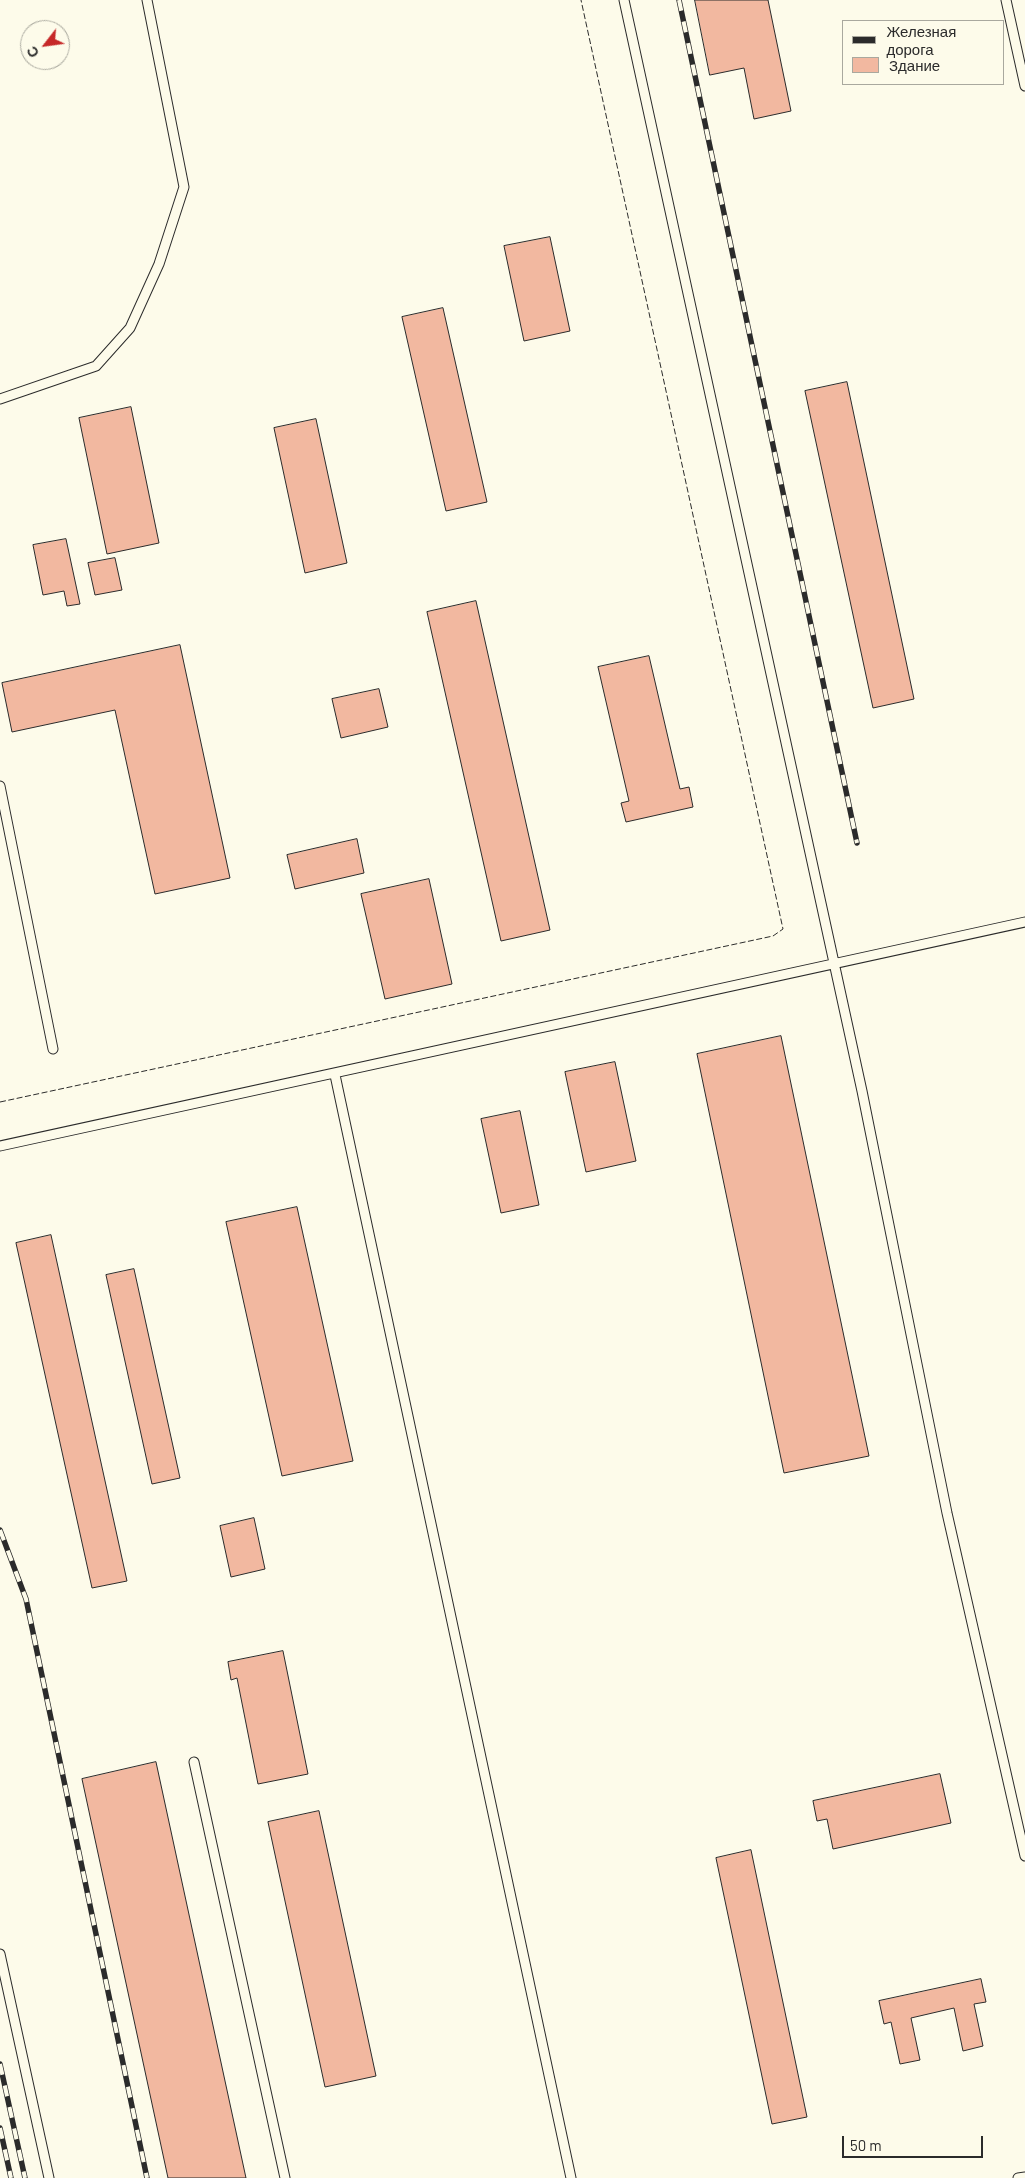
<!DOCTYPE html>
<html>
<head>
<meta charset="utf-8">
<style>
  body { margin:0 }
  #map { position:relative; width:1025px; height:2178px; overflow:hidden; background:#fdfbea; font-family:Barlow,sans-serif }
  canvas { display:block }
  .legend { position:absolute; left:842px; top:20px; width:162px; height:65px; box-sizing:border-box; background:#fdfbea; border:1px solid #a9a89e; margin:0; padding:6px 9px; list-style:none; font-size:15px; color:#2b2b2b }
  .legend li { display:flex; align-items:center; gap:10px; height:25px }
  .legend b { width:25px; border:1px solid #a9a89e }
  .north { position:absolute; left:20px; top:20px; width:50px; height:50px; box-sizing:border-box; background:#fdfbea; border:1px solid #a9a89e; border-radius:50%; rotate:240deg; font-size:14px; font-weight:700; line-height:20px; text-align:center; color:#2b2b2b }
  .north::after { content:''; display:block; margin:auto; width:18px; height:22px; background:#c62828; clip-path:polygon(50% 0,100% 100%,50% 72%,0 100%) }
  .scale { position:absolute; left:842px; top:2136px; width:141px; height:22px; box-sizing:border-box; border:2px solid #2b2b2b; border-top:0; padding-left:6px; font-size:15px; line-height:18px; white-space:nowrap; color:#2b2b2b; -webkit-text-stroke:4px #fdfbea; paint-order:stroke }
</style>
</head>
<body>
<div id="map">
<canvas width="1025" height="2178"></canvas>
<ul class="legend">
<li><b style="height:6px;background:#2b2b2b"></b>Железная дорога</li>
<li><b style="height:14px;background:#f2b8a0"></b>Здание</li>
</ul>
<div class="north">С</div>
<div class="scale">50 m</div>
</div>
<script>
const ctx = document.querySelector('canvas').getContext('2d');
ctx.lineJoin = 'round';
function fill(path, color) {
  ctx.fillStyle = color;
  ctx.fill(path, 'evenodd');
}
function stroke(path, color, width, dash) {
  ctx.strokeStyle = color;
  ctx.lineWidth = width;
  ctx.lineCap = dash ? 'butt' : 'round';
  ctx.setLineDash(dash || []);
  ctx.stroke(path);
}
const building = new Path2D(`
  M695 0H768L791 111 754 119 744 68 710 75Z
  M550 237 570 331 524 341 504 246Z
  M443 308 487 502 446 511 402 317Z
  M847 382 914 699 873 708 805 391Z
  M131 407 159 543 107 554 79 418Z
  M316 419 347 563 305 573 274 428Z
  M66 539 80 604 67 606 64 591 43 595 33 545Z
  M115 558 122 590 95 595 88 563Z
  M476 601 550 930 501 941 427 612Z
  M180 645 230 878 155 894 115 710 12 732 2 683Z
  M649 656 680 789 689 787 693 807 626 822 621 803 629 801 598 667Z
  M379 689 388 727 341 738 332 699Z
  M357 839 364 873 295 889 287 855Z
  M429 879 452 984 385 999 361 894Z
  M781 1036 869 1456 784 1473 697 1054Z
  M615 1062 636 1161 586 1172 565 1072Z
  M520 1111 539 1205 501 1213 481 1119Z
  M297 1207 353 1461 282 1476 226 1222Z
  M51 1235 127 1581 92 1588 16 1243Z
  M134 1269 180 1478 152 1484 106 1275Z
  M254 1518 265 1569 231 1577 220 1526Z
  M283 1651 308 1774 258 1784 237 1678 231 1680 228 1662Z
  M156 1762 246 2178H168L82 1779Z
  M940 1774 951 1823 833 1849 827 1819 817 1821 813 1801Z
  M319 1811 376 2076 325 2087 268 1822Z
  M751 1850 807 2117 772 2124 716 1858Z
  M981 1979 986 2002 974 2004 983 2046 963 2051 954 2008 911 2018 920 2060 900 2064 891 2022 884 2024 879 2001Z`);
const service = new Path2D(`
  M624 0 862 1091 947 1513 1025 1856
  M1006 0 1025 86
  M0 399 96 366 130 328 159 264 184 187 147 0
  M0 786 53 1049
  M335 1075 571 2178
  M0 1146 1025 922
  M194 1762 285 2178
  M0 1954 49 2178
  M1018 2178 1025 2177`);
const rail = new Path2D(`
  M679 0 857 843
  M0 1530 26 1599 147 2178
  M0 2064 25 2178
  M0 2128 11 2178`);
const fence = new Path2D(`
  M0 1102 773 936 783 929 581 0`);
fill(building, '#f2b8a0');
stroke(building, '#2b2b2b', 1);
stroke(service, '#2b2b2b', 11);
stroke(service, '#fdfbea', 9);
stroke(rail, '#2b2b2b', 5.5);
stroke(rail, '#fdfbea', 4, [11]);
stroke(fence, '#2b2b2b', 1, [6, 2.5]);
</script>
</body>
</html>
